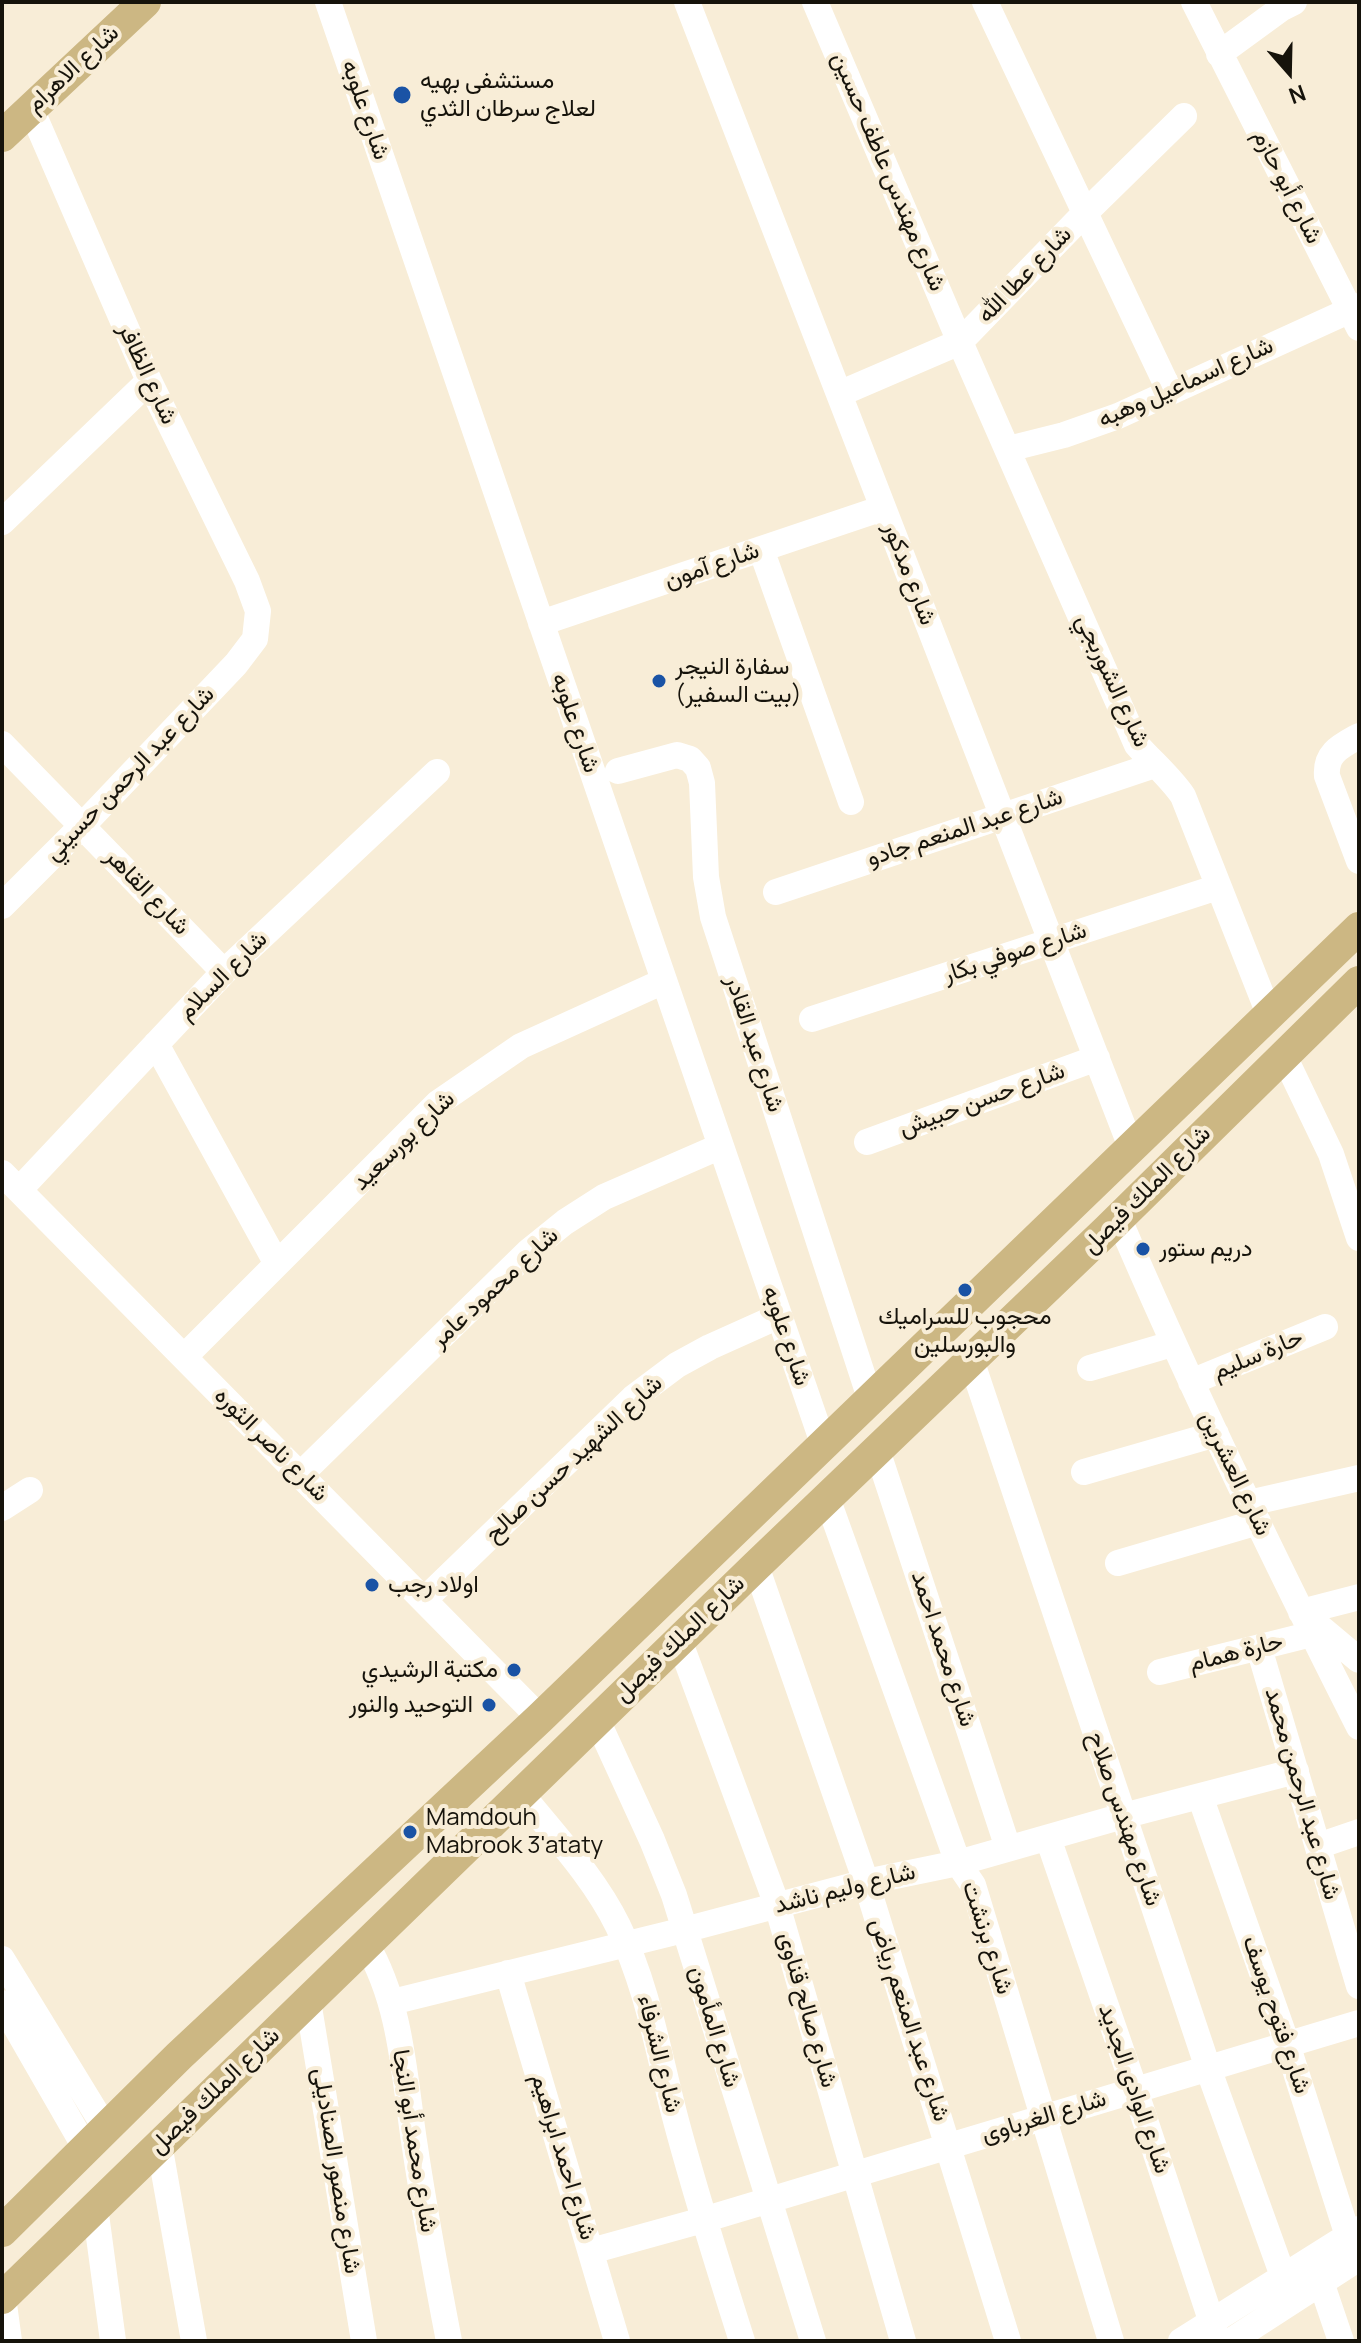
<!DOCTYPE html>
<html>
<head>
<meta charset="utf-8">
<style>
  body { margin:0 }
  #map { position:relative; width:1361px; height:2343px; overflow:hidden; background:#f8edd7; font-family:Manrope,sans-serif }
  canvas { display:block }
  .frame { position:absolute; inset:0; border:4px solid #16130b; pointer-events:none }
  .north { position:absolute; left:1249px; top:32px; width:80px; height:80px; -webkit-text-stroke:6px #f8edd7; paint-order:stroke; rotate:160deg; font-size:22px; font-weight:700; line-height:32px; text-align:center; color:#16130b }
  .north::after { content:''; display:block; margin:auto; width:28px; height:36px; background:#16130b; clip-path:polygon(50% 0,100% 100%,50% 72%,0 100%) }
</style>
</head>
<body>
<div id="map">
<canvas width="1361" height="2343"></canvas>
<div class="frame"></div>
<div class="north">N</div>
</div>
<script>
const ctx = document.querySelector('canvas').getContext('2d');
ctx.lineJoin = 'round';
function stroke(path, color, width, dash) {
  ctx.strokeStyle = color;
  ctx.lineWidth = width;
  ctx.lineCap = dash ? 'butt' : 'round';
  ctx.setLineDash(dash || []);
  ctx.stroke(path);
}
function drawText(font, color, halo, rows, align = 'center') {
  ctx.font = font + ' Manrope,Vazirmatn,sans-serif';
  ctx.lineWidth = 8;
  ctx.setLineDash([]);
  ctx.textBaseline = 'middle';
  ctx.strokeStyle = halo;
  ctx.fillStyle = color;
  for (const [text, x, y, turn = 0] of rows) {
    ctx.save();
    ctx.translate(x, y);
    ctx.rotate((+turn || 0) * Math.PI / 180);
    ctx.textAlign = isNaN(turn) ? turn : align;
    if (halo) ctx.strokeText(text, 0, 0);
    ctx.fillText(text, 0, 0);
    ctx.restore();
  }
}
const minor = new Path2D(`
  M328 2 823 1443
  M687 2 1131 1147
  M815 2 960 342 1137 745C1152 762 1170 777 1183 796L1269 1014
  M985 2 1170 392
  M1194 2 1359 328
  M1219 54 1282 8 1294 2
  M839 394 960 342 1085 213 1184 116
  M1008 449 1064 435 1118 416 1359 306
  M2 522 149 381
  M761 549 851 802
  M541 623 883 508
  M1359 736C1341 746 1325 753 1327 776L1359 861
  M2 744 224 972
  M618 771 677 755 690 759 698 768 702 783 706 877 713 917 870 1398
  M776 892 1155 765
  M2 906 83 825 236 664 255 639 258 611 247 581 149 381 31 109
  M812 1019 1218 887
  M156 1044 277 1264
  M1284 1056 1331 1154 1359 1238
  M867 1142 1097 1058
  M2 1173 540 1718
  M19 1190 224 972 437 772
  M1118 1217C1192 1390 1274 1559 1359 1727
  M184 1357 438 1103 521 1046 664 981
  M971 1360 1208 2068 1283 2276
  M1090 1368 1172 1344
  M1191 1382 1325 1327
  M877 1450 1008 1848
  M1084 1472 1216 1434
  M300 1475 529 1251 565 1222 604 1197 721 1146
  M827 1498 958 1863 973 1885 1111 2341
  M1249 1503 1359 1478
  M2 1508 30 1490
  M1118 1563 1258 1522
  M756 1566 866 1882 1008 2341
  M424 1600 633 1398 677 1365 710 1347 779 1316
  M1301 1612 1359 1597
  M1310 1619 1359 1660
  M679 1640 777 1905 903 2341
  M1259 1648 1359 1986
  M1160 1672 1312 1634
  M597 1720 652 1840 674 1895 813 2341
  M521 1794C555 1836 594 1877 618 1926 647 1985 658 2051 674 2113 694 2190 718 2265 742 2341
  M1200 1796 1287 2044 1348 2236
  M1048 1838 1135 2090 1218 2341
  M1318 1846 1359 1832
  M366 1944C401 2003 404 2074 414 2141 424 2208 436 2274 449 2341
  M2 1959 106 2129
  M508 1973 617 2341
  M308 2001 364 2341
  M392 2002 684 1930 866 1882 958 1863 1123 1816 1296 1771
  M2 2003 86 2149
  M159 2144 194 2341
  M95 2207 113 2341
  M591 2251 703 2220 1359 2023
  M1321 2282 1341 2341
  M3 2297 9 2341
  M1181 2341 1359 2229
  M1231 2341 1359 2258`);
const major = new Path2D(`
  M2 136 145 2
  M2 2231 179 2056 540 1718 1359 928
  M2 2298 756 1566 1107 1230 1359 982`);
const markers = [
  [402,95,10,"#1a53a5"],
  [659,681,8,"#1a53a5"],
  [1143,1249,8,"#1a53a5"],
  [965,1290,8,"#1a53a5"],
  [372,1585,8,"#1a53a5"],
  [514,1670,8,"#1a53a5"],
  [489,1705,8,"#1a53a5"],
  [410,1832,8,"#1a53a5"]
];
const streetNames = [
  ["شارع الاهرام",73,69,-43],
  ["شارع علوبه",365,110,71],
  ["شارع مهندس عاطف حسين",888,172,67],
  ["شارع أبو حازم",1287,187,63],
  ["شارع عطا الله",1025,275,-46],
  ["شارع الظافر",147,374,65],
  ["شارع اسماعيل وهبه",1186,383,-24],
  ["شارع آمون",712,566,-19],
  ["شارع مدكور",909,574,69],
  ["شارع الشوربجي",1112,681,65],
  ["شارع علوبه",575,723,71],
  ["شارع عبد الرحمن حسيني",130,774,-46],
  ["شارع عبد المنعم جادو",965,828,-18],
  ["شارع القاهر",147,892,46],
  ["شارع صوفي بكار",1015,953,-18],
  ["شارع السلام",223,976,-45],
  ["شارع عبد القادر",754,1044,72],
  ["شارع حسن حبيش",982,1100,-20],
  ["شارع بورسعيد",404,1141,-44],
  ["شارع الملك فيصل",1147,1190,-45],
  ["شارع محمود عامر",495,1288,-43],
  ["شارع علوبه",786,1336,71],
  ["حارة سليم",1258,1355,-23],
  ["شارع ناصر الثوره",271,1445,45],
  ["شارع الشهيد حسن صالح",574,1459,-43],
  ["شارع العشرين",1235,1474,64],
  ["شارع الملك فيصل",680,1639,-44],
  ["شارع محمد احمد",943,1649,72],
  ["حارة همام",1236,1653,-14],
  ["شارع عبد الرحمن محمد",1302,1794,74],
  ["شارع مهندس صلاح",1124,1819,71],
  ["شارع وليم ناشد",845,1889,-14],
  ["شارع برنشت",987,1938,72],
  ["شارع صالح قناوى",807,2010,74],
  ["شارع فتوح يوسف",1276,2015,71],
  ["شارع عبد المنعم رياض",909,2020,72],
  ["شارع المأمون",714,2027,73],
  ["شارع الشرفاء",659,2054,76],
  ["شارع الوادى الجديد",1134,2089,71],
  ["شارع الملك فيصل",215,2091,-44],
  ["شارع الغرباوى",1044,2117,-17],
  ["شارع محمد أبو النجا",414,2141,81],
  ["شارع احمد ابراهيم",563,2157,73],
  ["شارع منصور الصناديلى",336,2171,81]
];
const poiNames = [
  ["مستشفى بهيه",420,81],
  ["لعلاج سرطان الثدي",420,109],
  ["سفارة النيجر",675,667],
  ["(بيت السفير)",675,695],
  ["دريم ستور",1159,1249],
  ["محجوب للسراميك",965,1317,"center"],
  ["والبورسلين",965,1345,"center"],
  ["اولاد رجب",388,1585],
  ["مكتبة الرشيدي",498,1670,"right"],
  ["التوحيد والنور",473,1705,"right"],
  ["Mamdouh",426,1818],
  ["Mabrook 3'ataty",426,1846]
];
stroke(minor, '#fff', 26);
stroke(major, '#ccb783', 32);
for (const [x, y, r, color] of markers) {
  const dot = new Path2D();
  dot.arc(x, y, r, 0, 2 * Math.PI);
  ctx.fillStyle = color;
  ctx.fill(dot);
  stroke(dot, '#f8edd7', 3);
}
drawText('24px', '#16130b', '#f8edd7', streetNames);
drawText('24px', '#16130b', '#f8edd7', poiNames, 'left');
</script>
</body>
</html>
